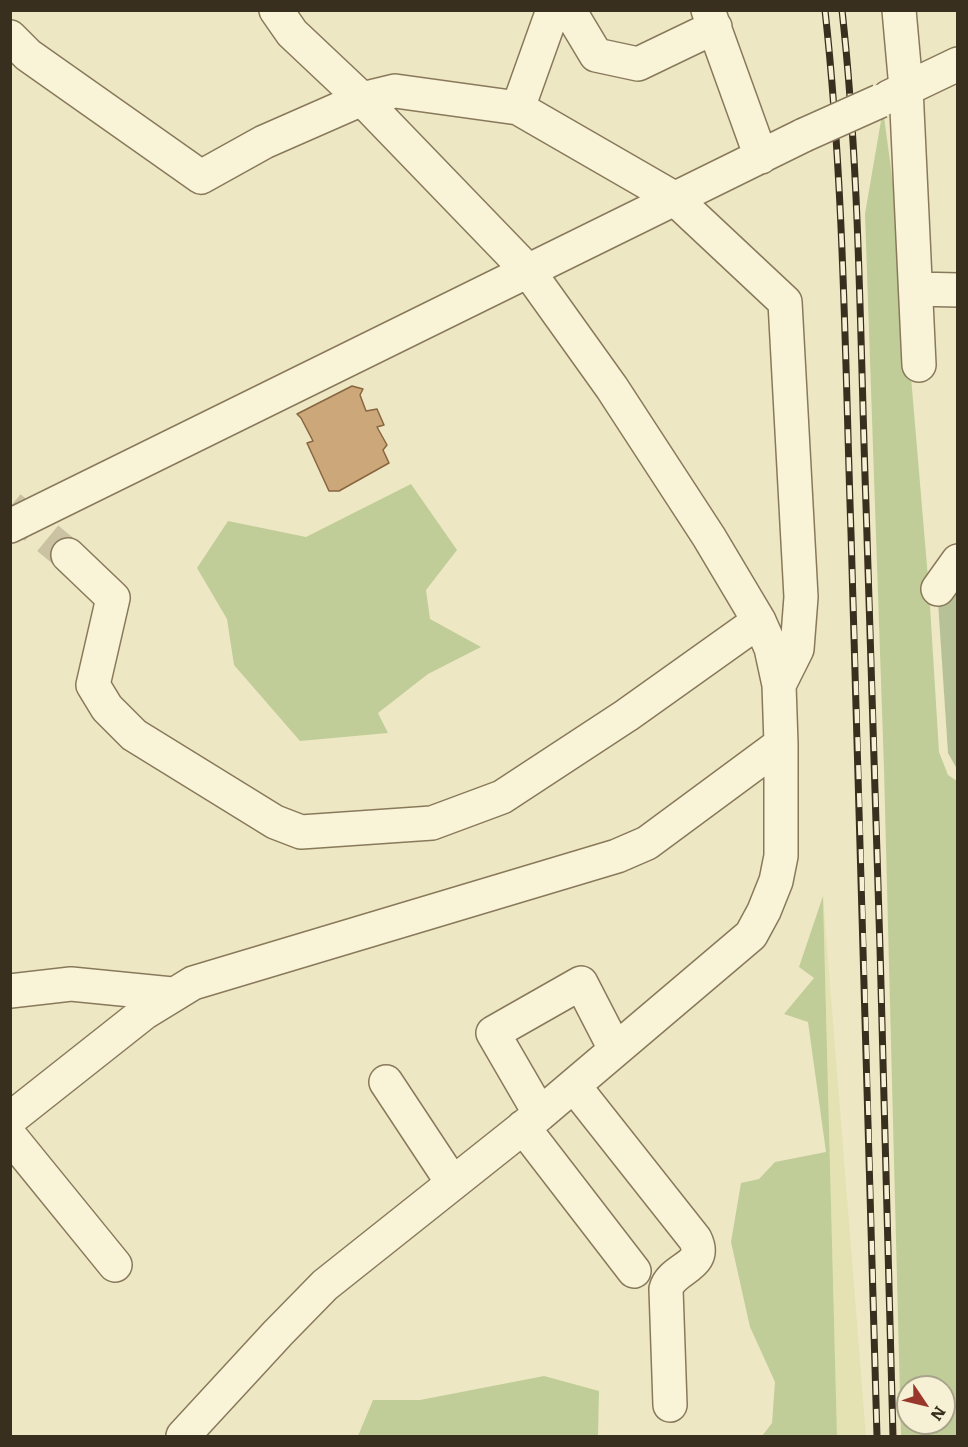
<!DOCTYPE html>
<html>
<head>
<meta charset="utf-8">
<style>
  body { margin:0 }
  #map { position:relative; width:968px; height:1447px; overflow:hidden; background:#eee7c4; font-family:Literata,serif }
  canvas { display:block }
  .frame { position:absolute; inset:0; border:12px solid #392f1f; pointer-events:none }
  .north { position:absolute; left:896px; top:1375px; width:60px; height:60px; box-sizing:border-box; background:#f6f0d4; border:2px solid #aaa38c; border-radius:50%; rotate:125deg; font-size:16px; font-weight:700; line-height:24px; text-align:center; color:#392f1f }
  .north::after { content:''; display:block; margin:auto; width:21px; height:27px; background:#98372a; clip-path:polygon(50% 0,100% 100%,50% 72%,0 100%) }
</style>
</head>
<body>
<div id="map">
<canvas width="968" height="1447"></canvas>
<div class="frame"></div>
<div class="north">N</div>
</div>
<script>
const ctx = document.querySelector('canvas').getContext('2d');
ctx.lineJoin = 'round';
function fill(path, color) {
  ctx.fillStyle = color;
  ctx.fill(path, 'evenodd');
}
function stroke(path, color, width, dash) {
  ctx.strokeStyle = color;
  ctx.lineWidth = width;
  ctx.lineCap = dash ? 'butt' : 'round';
  ctx.setLineDash(dash || []);
  ctx.stroke(path);
}
const farmland = new Path2D(`
  M823 896 866 1436H837Z`);
const green = new Path2D(`
  M883 109 907 288 910 365 929 590 939 752 948 775 957 781V1436H901L884 769 865 214ZM908 1387H944V1423H908Z
  M411 484 457 550 426 590 430 619 481 647 428 674 378 713 388 733 300 741 234 665 227 619 197 568 228 521 306 537Z
  M823 896 837 1436H762L772 1423 775 1382 750 1327 731 1242 741 1183 759 1179 775 1162 826 1152 808 1022 784 1014 814 978 799 967Z
  M544 1376 599 1391 598 1436H358L373 1400H420Z`);
const cemetery = new Path2D(`
  M957 575V769L948 753 938 602Z`);
const building = new Path2D(`
  M352 386 363 389 360 395 366 411 377 409 384 425 377 427 387 445 383 450 389 463 339 491H329L307 443 313 441 301 418 297 414Z`);
const minorTunnel = new Path2D(`
  M10 507 68 555`);
const minor = new Path2D(`
  M569 10 596 55 638 64 715 27
  M708 10 761 157
  M899 10 906 88 919 365
  M10 37 28 55 201 177 264 142 362 99 395 91 518 108 674 198 785 302 801 597 797 649 779 685
  M889 97 958 64
  M518 108 553 10
  M916 289 958 290
  M10 526 804 135
  M68 555 113 598 93 685 107 708 134 735 275 822 301 832 432 823 502 797 627 715 759 621
  M938 589 958 561
  M10 991 71 984 172 994
  M386 1082 452 1182
  M574 1086 695 1239C709 1267 672 1267 666 1289L670 1405
  M540 1114 493 1033 581 983 615 1049
  M10 1119 144 1013 193 983 617 856 647 843 781 744
  M523 1127 634 1271
  M10 1136 115 1265
  M183 1436 278 1333 325 1285 540 1114 751 935 764 911 776 881 781 856V744L779 685 771 648 759 621 709 537 612 388 529 272 362 99 292 33 276 10`);
const rail = new Path2D(`
  M825 10C844 184 845 359 851 533 861 834 869 1135 877 1436
  M842 10C860 174 860 340 866 505 877 815 885 1126 893 1436`);
const minorBridge = new Path2D(`
  M804 135 880 101`);
fill(farmland, '#e4e2b2');
fill(green, '#c0cd98');
fill(cemetery, '#b7c197');
fill(building, '#cca77a');
stroke(building, '#886640', 1.5);
stroke(minorTunnel, '#cac2a3', 33, [33, 16]);
stroke(minor, '#89795b', 36);
stroke(minor, '#f9f3d8', 33);
stroke(rail, '#392f1f', 7);
stroke(rail, '#f6f0d4', 4.5, [14]);
stroke(minorBridge, '#89795b', 36, []);
stroke(minorBridge, '#f9f3d8', 33);
</script>
</body>
</html>
